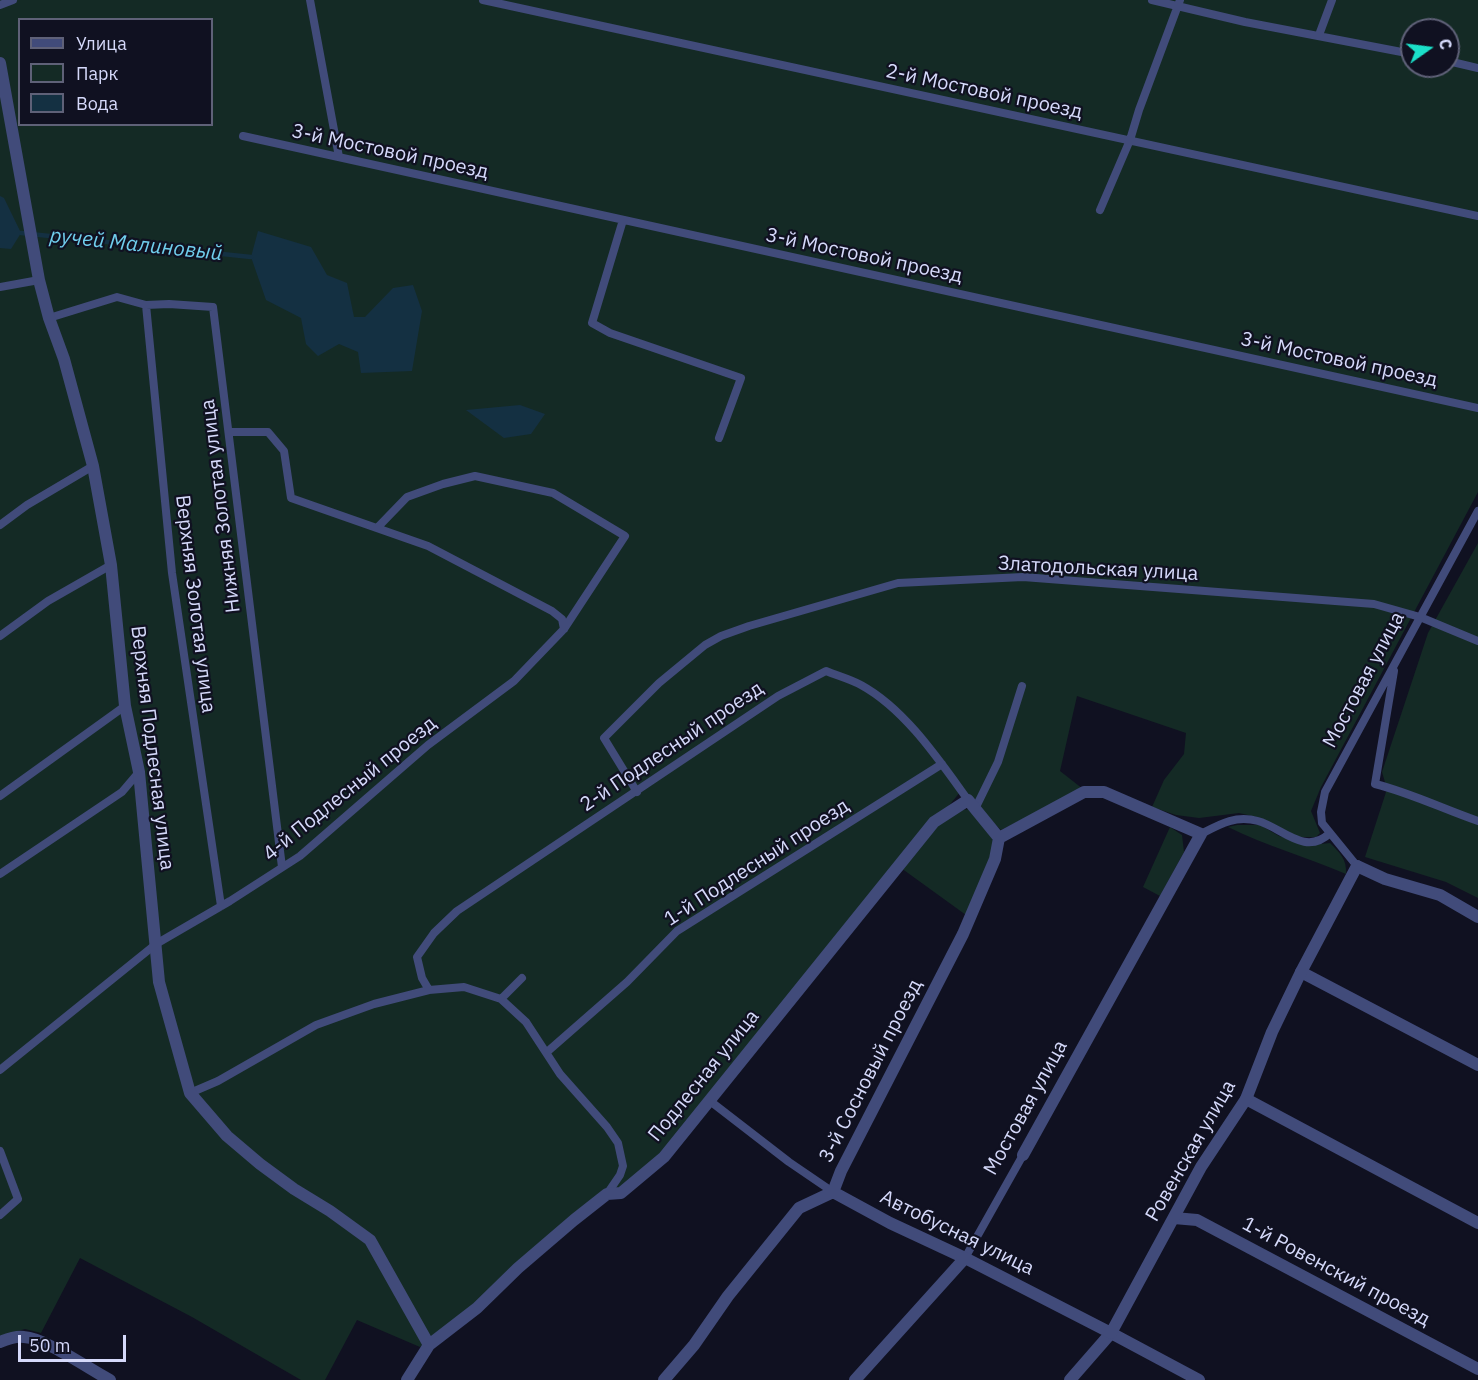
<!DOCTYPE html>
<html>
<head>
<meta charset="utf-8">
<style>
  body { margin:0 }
  #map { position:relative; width:1478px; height:1380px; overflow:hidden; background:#101121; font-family:"IBM Plex Sans",sans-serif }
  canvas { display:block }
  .legend { position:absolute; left:18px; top:18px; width:195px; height:108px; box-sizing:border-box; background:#101121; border:2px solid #5f6178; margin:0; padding:8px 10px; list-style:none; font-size:18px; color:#d5d9fa }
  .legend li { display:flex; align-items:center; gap:12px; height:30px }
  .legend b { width:30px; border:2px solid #5f6178 }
  .north { position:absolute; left:1400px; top:18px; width:60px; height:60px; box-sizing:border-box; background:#101121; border:2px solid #5f6178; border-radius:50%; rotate:76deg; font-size:16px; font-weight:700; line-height:24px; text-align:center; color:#d5d9fa }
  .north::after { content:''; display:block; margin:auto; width:21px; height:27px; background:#1be0c9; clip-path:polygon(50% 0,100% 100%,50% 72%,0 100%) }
  .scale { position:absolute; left:18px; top:1335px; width:108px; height:27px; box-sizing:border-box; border:3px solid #d5d9fa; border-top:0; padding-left:8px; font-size:18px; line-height:21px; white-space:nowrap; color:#d5d9fa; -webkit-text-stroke:4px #101121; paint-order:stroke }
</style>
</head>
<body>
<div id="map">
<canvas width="1478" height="1380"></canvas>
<ul class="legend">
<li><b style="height:8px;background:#414b7a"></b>Улица</li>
<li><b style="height:16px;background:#142a25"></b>Парк</li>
<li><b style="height:16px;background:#143042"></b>Вода</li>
</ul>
<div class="north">С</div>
<div class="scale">50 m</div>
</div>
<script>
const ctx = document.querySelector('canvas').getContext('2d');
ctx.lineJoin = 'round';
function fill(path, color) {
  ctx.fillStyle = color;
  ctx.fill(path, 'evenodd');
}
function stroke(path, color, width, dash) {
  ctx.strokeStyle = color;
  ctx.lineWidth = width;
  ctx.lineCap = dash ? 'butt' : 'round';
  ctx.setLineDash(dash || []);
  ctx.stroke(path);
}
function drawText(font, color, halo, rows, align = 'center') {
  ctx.font = font + ' "IBM Plex Sans",sans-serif';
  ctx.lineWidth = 4.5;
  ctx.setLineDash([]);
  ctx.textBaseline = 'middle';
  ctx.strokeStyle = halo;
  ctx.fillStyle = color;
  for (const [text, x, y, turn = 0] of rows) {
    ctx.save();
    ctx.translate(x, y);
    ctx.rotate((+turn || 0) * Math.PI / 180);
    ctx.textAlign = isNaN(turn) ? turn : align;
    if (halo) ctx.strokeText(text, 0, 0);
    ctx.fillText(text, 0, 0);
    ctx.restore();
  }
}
const green = new Path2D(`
  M0 0H1478V492L1321 787 1311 811 1320 833 1316 837H1298L1261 818 1239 813 1199 818 1176 815 1152 807 1164 780 1184 754 1186 733 1077 696 1060 771 1083 789 1001 830 961 791 654 1164 420 1347 357 1320 325 1380H301L192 1317 80 1258 41 1333 25 1329 0 1336ZM20 20H212V124H20ZM1412 30H1448V66H1412Z
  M1478 543V898L1446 882 1365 857 1387 789 1382 772 1428 633Z
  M972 809C979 819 993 832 994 845 995 861 973 899 966 915L901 868 945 818 959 810Z
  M1237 825H1260L1279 836 1311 845 1330 843C1340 853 1347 859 1346 874 1307 857 1266 846 1228 827Z
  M1170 827 1182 835 1184 852 1160 896 1143 887Z`);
const water = new Path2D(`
  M0 196 4 198 21 233 11 249 0 248Z
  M258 231 311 247 327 275 347 283 354 317H365L393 288 413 285 422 311 412 371 361 373 358 352 339 344 318 356 306 344 301 318 266 300 251 257Z
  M520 405 545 414 531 434 504 438 466 410Z`);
const stream = new Path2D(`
  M21 233 251 257`);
const service = new Path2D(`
  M310 0 339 157
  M483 0 1478 216
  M1152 0 1245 22 1412 54
  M0 5 13 0
  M1319 35 1332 0
  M1448 61 1478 68
  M243 136 1478 408
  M1100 210 1130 140 1139 110 1180 0
  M623 220 592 323 610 333 741 378 719 438
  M0 287 39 280
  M146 305 172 573 221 906
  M49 318 117 297 146 305 169 304 213 307 282 867
  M229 432H268L284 451 291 498 428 546 552 611 562 619 564 629
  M0 525 27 505 93 466
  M0 636 48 601 111 565
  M1394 671 1375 784C1411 793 1443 809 1478 821
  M637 792 604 738 659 683 705 645 721 636 749 626 898 583 1023 577 1374 604 1420 617 1478 641
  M0 796 125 706
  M976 807 998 762 1022 686
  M1201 834C1220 824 1235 815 1258 821 1281 827 1305 857 1330 833
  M1357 866 1322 823 1321 812 1325 792 1478 511
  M0 874 122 792 139 772
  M429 990 422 978 417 957 434 933 457 911 778 696 826 671C838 676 850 679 861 685 905 709 939 760 968 800
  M501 999 522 978
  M547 1052 627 982 677 931 942 764
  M0 1070 156 944 230 901 300 856 428 745 514 681 564 629 625 536 553 493 475 476 443 484 407 497 378 527
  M190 1093 218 1081 316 1025 374 1004 429 990 464 987 501 999 526 1022 560 1074 607 1127 618 1143 623 1166 620 1175 607 1194
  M710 1101 789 1162 833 1192
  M0 1151 18 1199 0 1215
  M965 1258 1023 1155`);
const minor = new Path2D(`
  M0 63 39 280 49 318 64 359 93 466 111 565 125 706 139 772 159 982 190 1093 227 1136 260 1164 294 1189 330 1211 370 1240 429 1345
  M999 838 1084 792H1104L1201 834 1023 1155
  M1357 866 1385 879 1440 895 1478 917
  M1301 972 1478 1065
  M1246 1099 1478 1223
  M833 1192 890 1223 965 1258
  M1174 1218 1197 1220 1478 1369
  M0 1342C7 1339 16 1336 24 1337 45 1338 89 1369 110 1380
  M407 1380 429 1345 477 1308 518 1268 574 1220 607 1194 621 1193 664 1157 934 822 968 800 999 838
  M664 1380 694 1345 728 1296 799 1208 833 1192 841 1171 963 934 995 859 999 838
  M1070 1380 1111 1333 1199 1380`);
const tertiary = new Path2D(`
  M855 1380 965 1258 1111 1333 1201 1167 1246 1099 1272 1032 1301 972 1357 866`);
const streetNames = [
  ["2-й Мостовой проезд",984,92,12],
  ["3-й Мостовой проезд",390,152,12],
  ["3-й Мостовой проезд",864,256,12],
  ["3-й Мостовой проезд",1339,360,12],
  ["Нижняя Золотая улица",221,506,-97],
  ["Златодольская улица",1098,569,3],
  ["Верхняя Золотая улица",195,604,83],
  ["Мостовая улица",1364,680,-62],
  ["2-й Подлесный проезд",672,747,-34],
  ["Верхняя Подлесная улица",152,748,83],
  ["4-й Подлесный проезд",350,789,-39],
  ["1-й Подлесный проезд",757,863,-33],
  ["3-й Сосновый проезд",871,1071,-63],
  ["Подлесная улица",704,1076,-51],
  ["Мостовая улица",1026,1108,-61],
  ["Ровенская улица",1191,1151,-60],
  ["Автобусная улица",957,1233,26],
  ["1-й Ровенский проезд",1336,1272,28]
];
const waterNames = [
  ["ручей Малиновый",136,245,6]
];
fill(green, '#142a25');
fill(water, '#143042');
stroke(stream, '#143042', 4.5);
stroke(service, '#414b7a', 8);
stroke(minor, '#414b7a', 12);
stroke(tertiary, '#414b7a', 12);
drawText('20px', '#d5d9fa', '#101121', streetNames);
drawText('italic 21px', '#70ceed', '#101121', waterNames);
</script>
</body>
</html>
